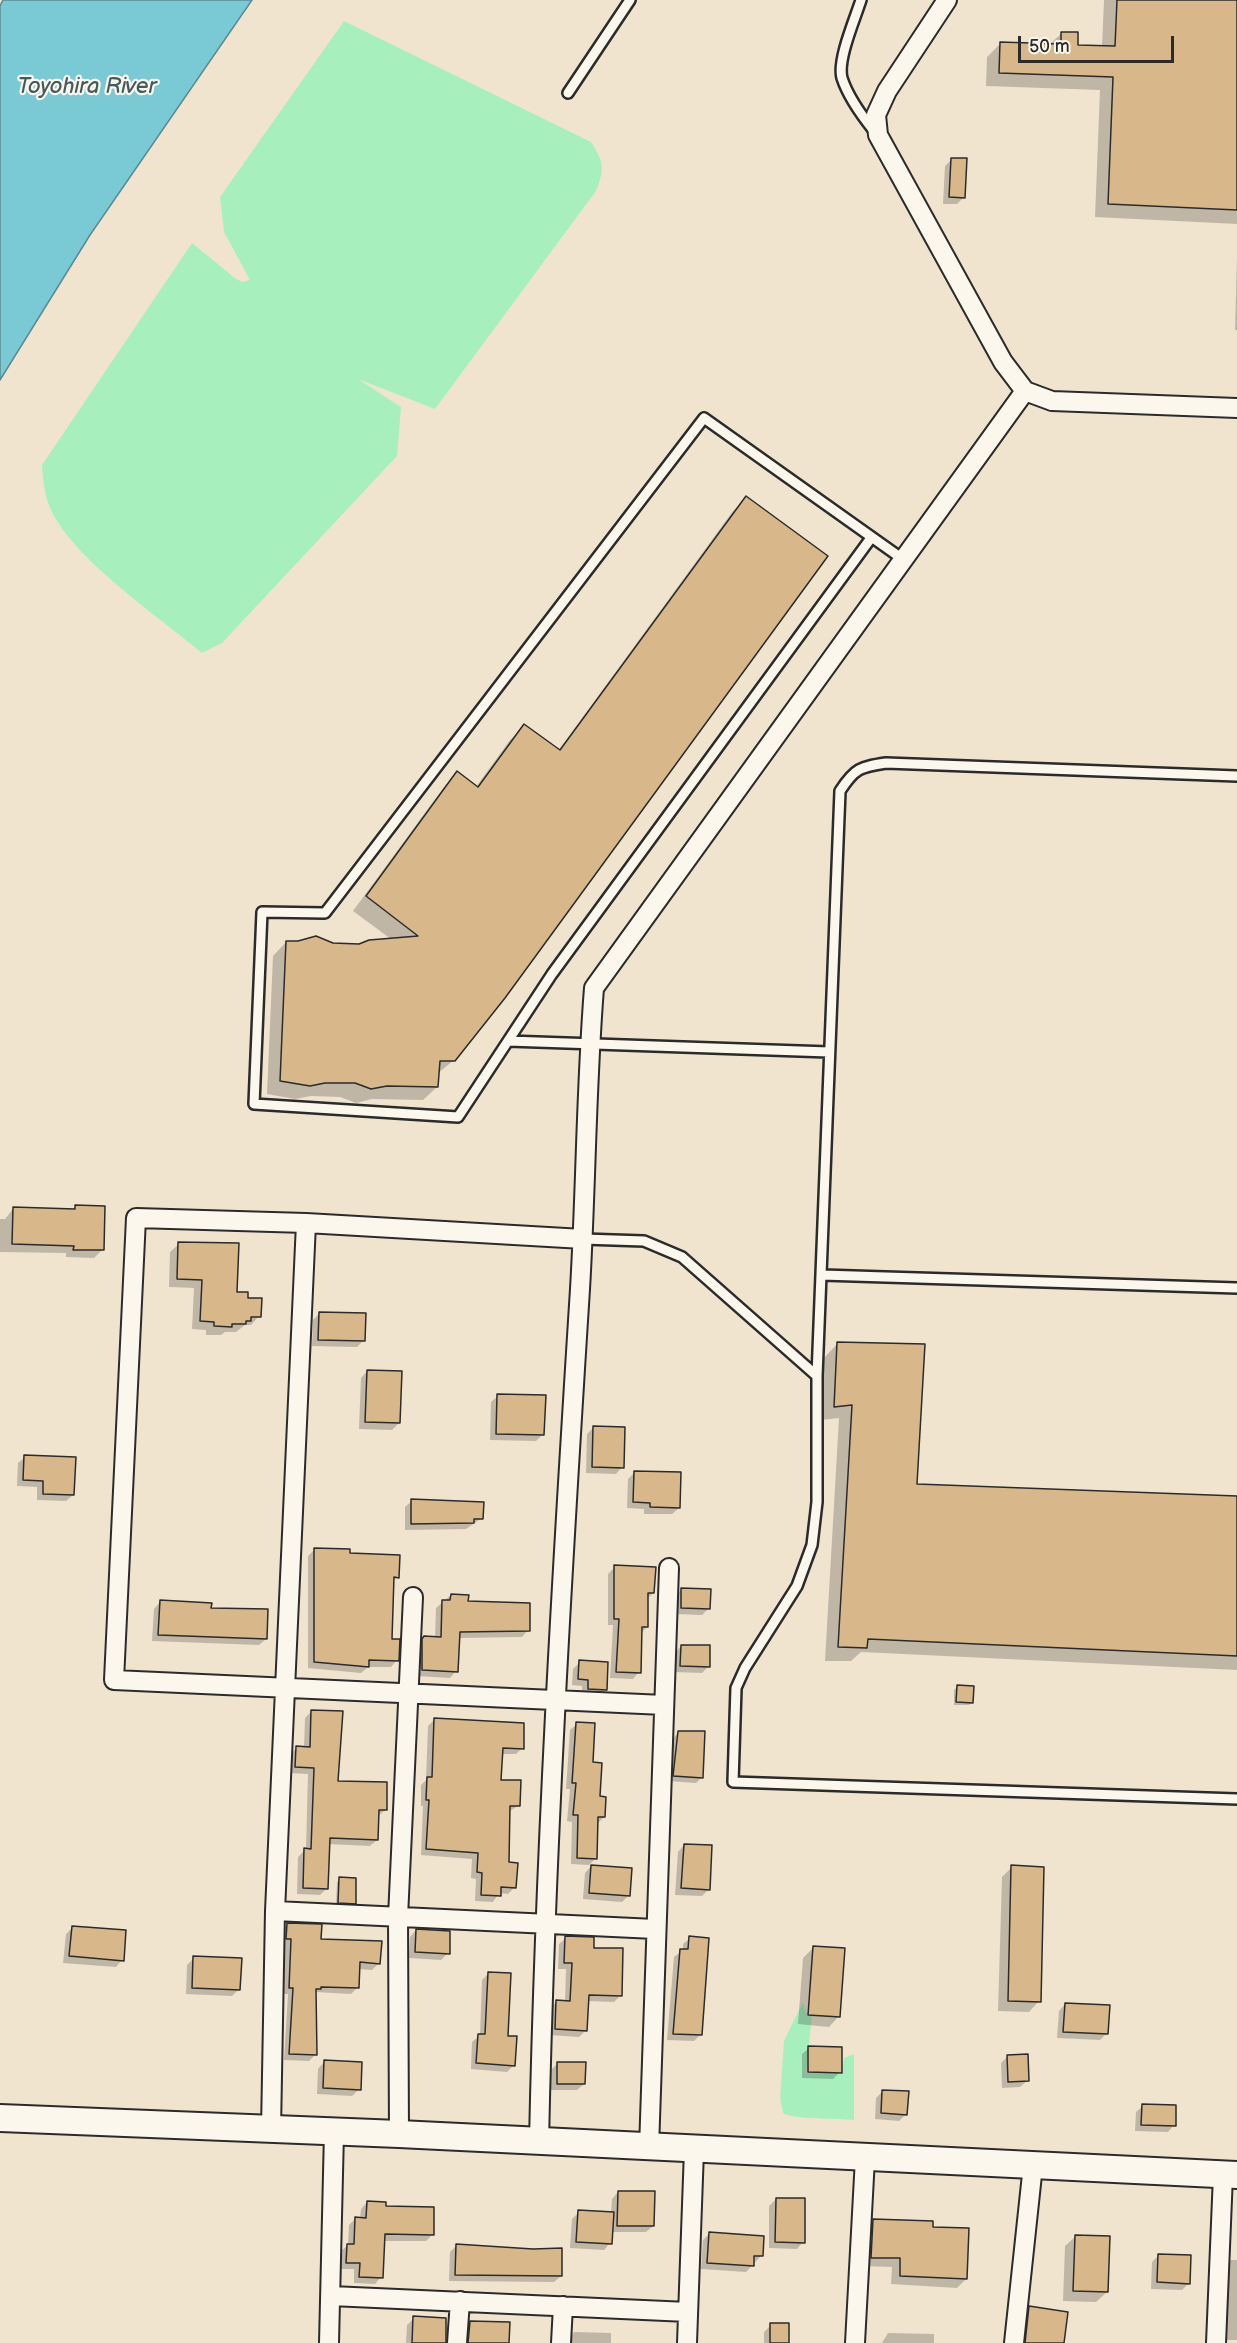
<!DOCTYPE html>
<html>
<head>
<meta charset="utf-8">
<style>
  body { margin:0 }
  #map { position:relative; width:1237px; height:2343px; overflow:hidden; background:#f0e4cf; font-family:"Balsamiq Sans",sans-serif }
  canvas { display:block }
  .scale { position:absolute; left:1018px; top:36px; width:156px; height:27px; box-sizing:border-box; border:3px solid #2b2b2b; border-top:0; padding-left:8px; font-size:18px; line-height:21px; white-space:nowrap; color:#2b2b2b; -webkit-text-stroke:4px #fbf7ec; paint-order:stroke }
</style>
</head>
<body>
<div id="map">
<canvas width="1237" height="2343"></canvas>
<div class="scale">50 m</div>
</div>
<script>
const ctx = document.querySelector('canvas').getContext('2d');
ctx.lineJoin = 'round';
function fill(path, color) {
  ctx.fillStyle = color;
  ctx.fill(path, 'evenodd');
}
function stroke(path, color, width, dash) {
  ctx.strokeStyle = color;
  ctx.lineWidth = width;
  ctx.lineCap = dash ? 'butt' : 'round';
  ctx.setLineDash(dash || []);
  ctx.stroke(path);
}
function drawText(font, color, halo, rows, align = 'center') {
  ctx.font = font + ' "Balsamiq Sans",sans-serif';
  ctx.lineWidth = 4.5;
  ctx.setLineDash([]);
  ctx.textBaseline = 'middle';
  ctx.strokeStyle = halo;
  ctx.fillStyle = color;
  for (const [text, x, y, turn = 0] of rows) {
    ctx.save();
    ctx.translate(x, y);
    ctx.rotate((+turn || 0) * Math.PI / 180);
    ctx.textAlign = isNaN(turn) ? turn : align;
    if (halo) ctx.strokeText(text, 0, 0);
    ctx.fillText(text, 0, 0);
    ctx.restore();
  }
}
const green = new Path2D(`
  M344 21 591 142C604 163 605 168 596 191L435 409 358 379 401 407 397 456 222 643 202 653C159 617 78 562 53 514 45 499 43 482 42 465L192 243 236 279 243 282 250 280 224 232 220 197Z
  M803 2002 807 2016H812L806 2073 842 2074 844 2058 854 2054V2120C838 2118 793 2120 783 2113L780 2098 784 2041Z`);
const water = new Path2D(`
  M3 0H252L90 235 0 380V6Z`);
const shadow = new Path2D(`
  M1104 0H1237V224L1095 217 1100 90 986 86 987 57 1000 44 1049 45 1062 33 1076 47H1102Z
  M952 159 964 197 957 204H943L945 166Z
  M1237 257V330H1235Z
  M746 498 454 1060 437 1074V1087L423 1100 372 1099 356 1103 340 1097 311 1096 295 1099 267 1094 273 956 286 942 360 945 391 939 353 911 444 787 457 773 476 787 510 740 524 726 558 751 733 511Z
  M76 1207 102 1250 94 1258 66 1257V1253L0 1252V1219H5L13 1209 72 1210Z
  M179 1244 236 1293 247 1299 259 1316 251 1325H245L236 1332H225L221 1335H206V1330L192 1329 194 1288 169 1287 170 1252Z
  M319 1314 364 1340 357 1347 312 1346 313 1320Z
  M837 1344 916 1485 1237 1498V1670L861 1652 851 1661H825L839 1418 821 1420 824 1358Z
  M367 1371 399 1423 392 1430 359 1429 361 1378Z
  M498 1396 543 1434 536 1441 490 1440 491 1402Z
  M594 1427 622 1467 616 1474 586 1473 587 1434Z
  M25 1457 73 1495 66 1501 37 1500V1487L17 1486 18 1463Z
  M634 1473 679 1508 672 1514H644V1509L627 1508 628 1479Z
  M412 1501 482 1518 466 1529 405 1530V1507Z
  M315 1549 348 1554 398 1577 392 1582 391 1640 397 1660 391 1667H368L361 1673 308 1668V1556Z
  M615 1567 653 1593 647 1599V1627L641 1633 639 1672 633 1679 610 1678 613 1625H608V1574Z
  M682 1589 709 1608 702 1615 675 1614V1596Z
  M451 1595 528 1630 522 1637 458 1638 456 1671 450 1678 416 1676 417 1645 424 1638 435 1639 436 1608Z
  M160 1602 266 1639 259 1645 152 1641 154 1609Z
  M681 1646 709 1666 702 1673 674 1672 675 1653Z
  M580 1662 606 1690 599 1696 582 1695V1686L572 1685 573 1669Z
  M957 1687 972 1702 969 1705H954V1690Z
  M312 1711 336 1782 385 1810 378 1816 377 1840 370 1846 328 1844 327 1888 320 1895 297 1894 298 1857 306 1849 308 1774 289 1773 290 1754 297 1748H304L305 1718Z
  M435 1719 522 1748 516 1754H501L499 1781 518 1806 508 1812 507 1864 515 1887 508 1894 499 1893 493 1902 475 1901 476 1879 471 1878 472 1859 421 1855 423 1806H421V1785L426 1780 428 1726Z
  M577 1724 591 1764 604 1817 597 1824 596 1858 589 1865 571 1864 572 1822 567 1821 570 1789H566L570 1730Z
  M679 1732 702 1777 696 1783 668 1781 673 1738Z
  M684 1845 708 1890 702 1896 675 1895 678 1852Z
  M591 1866 629 1895 622 1902 583 1899 585 1873Z
  M1012 1867 1039 2001 1029 2012 998 2011 1002 1877Z
  M340 1879 354 1903 352 1906 336 1905 337 1882Z
  M288 1924 319 1941 379 1963 372 1970 358 1969 357 1988 351 1994 316 1992V2054L309 2061 284 2060 288 1994H284L285 1945H280L281 1931Z
  M72 1928 122 1960 116 1967 63 1963 66 1934Z
  M416 1930 448 1953 441 1960 409 1958 410 1937Z
  M566 1938 592 1949 621 1995 614 2002 587 2001 586 2030 579 2037 549 2035 550 2009 556 2002H565L566 1969H558L559 1944Z
  M690 1938 707 1939 700 2035 694 2041 667 2040 674 1957 683 1950V1944Z
  M813 1948 839 2016 829 2027 798 2024 803 1958Z
  M194 1958 239 1989 232 1996 186 1994 187 1965Z
  M489 1973 514 2065 507 2072 471 2069 472 2042 480 2035 482 1980Z
  M1065 2004 1107 2033 1100 2040 1057 2038 1059 2011Z
  M809 2048 840 2072 833 2079 802 2078V2054Z
  M1008 2056 1027 2081 1020 2087 1002 2088 1001 2063Z
  M324 2062 359 2089 352 2096 317 2094 318 2069Z
  M558 2063 584 2084 577 2090H551V2070Z
  M883 2091 906 2114 899 2121 875 2119 876 2098Z
  M1143 2106 1174 2125 1168 2132 1135 2131 1136 2112Z
  M618 2192 653 2226 646 2232H611L610 2243 604 2250 570 2248 572 2219 579 2212 611 2214 612 2199Z
  M776 2199 803 2242 797 2249 769 2248V2206Z
  M367 2202 384 2208 432 2235 426 2241H383L381 2277 375 2284 354 2283V2269H340V2252L348 2245 349 2225 355 2219H360L361 2209Z
  M874 2221 931 2229 966 2279 957 2288 891 2284 892 2267 863 2266 864 2230Z
  M709 2234 761 2256 746 2272 701 2269 703 2240Z
  M1076 2236 1107 2292 1096 2302 1063 2301 1065 2246Z
  M457 2245 561 2276 554 2282 449 2281 450 2252Z
  M1159 2255 1189 2283 1182 2290 1151 2289 1152 2262Z
  M1231 2260H1237V2340H1225V2266Z
  M1030 2308 1062 2343H1020L1023 2314Z
  M414 2318 443 2343H406L407 2325Z
  M470 2322 507 2343H462L464 2329Z
  M771 2325 787 2343H764V2332Z
  M574 2332 611 2333V2343H566Z
  M888 2333 934 2334V2343H882Z`);
const building = new Path2D(`
  M1117 0H1237V210L1108 204 1113 77 999 73 1000 42 1061 44V32H1078V45L1115 46Z
  M951 158H967L965 198 949 197Z
  M746 496 828 556 505 998 455 1061H440L438 1087 387 1086 371 1089 355 1083H325L310 1086 280 1081 286 941H298L316 936 333 943 359 944 369 940 418 936 366 896 457 771 478 787 524 724 560 750Z
  M75 1205 105 1206 104 1250H73L74 1246 12 1244 13 1207 75 1209Z
  M178 1242 239 1243 237 1292H248V1298H262L261 1317H251V1321H246V1324H232V1327L214 1326V1322L200 1321 202 1280 177 1279Z
  M319 1312 366 1313 365 1341 318 1340Z
  M837 1342 925 1344 917 1484 1237 1496V1656L868 1639 867 1648 838 1647 852 1405 834 1407Z
  M367 1370 402 1371 400 1423 365 1422Z
  M497 1394 546 1395 544 1435 496 1434Z
  M593 1426 625 1427 624 1468 592 1467Z
  M24 1455 76 1457 74 1495 43 1494V1481L23 1480Z
  M634 1471 681 1472 680 1508 650 1507V1503L633 1502Z
  M411 1499 484 1502 483 1519H474V1523L411 1524Z
  M314 1548 350 1549V1553L400 1555 399 1578 394 1577 392 1639H400L399 1661 369 1660V1667L314 1662Z
  M614 1565 656 1567 654 1593H648V1627H642L641 1673 616 1672 619 1619H614Z
  M681 1588 711 1589 710 1609 681 1608Z
  M451 1594 469 1595 468 1601 530 1603V1631L460 1632 458 1672 422 1670V1639L424 1636 441 1637 442 1600H450Z
  M160 1600 212 1603 211 1608 268 1609 267 1639 158 1635Z
  M681 1645H710V1667L680 1666Z
  M579 1660 608 1662 607 1690 588 1689V1680L578 1679Z
  M957 1685 974 1686 973 1703 956 1702Z
  M311 1710 343 1711 338 1781 387 1782V1810H379L378 1840 330 1838 328 1889 303 1888 304 1848 311 1849 314 1768 295 1767 296 1746 310 1747Z
  M434 1718 524 1723V1749L503 1748 501 1780H521L520 1806H510L509 1862 518 1863 516 1888 501 1887V1896L481 1895 482 1873 477 1872 478 1853 426 1849 429 1800H426L427 1777H432Z
  M576 1722 595 1723 593 1762 602 1763 600 1796 606 1797 605 1817H598L597 1859 577 1858 578 1815H573L576 1783H572Z
  M678 1731H705L703 1778 673 1776Z
  M684 1844 712 1845 710 1890 681 1888Z
  M591 1865 632 1868 630 1896 589 1893Z
  M1011 1865 1044 1867 1041 2002 1008 2001Z
  M339 1877 356 1878V1904L338 1903Z
  M287 1923 322 1924 321 1939 382 1941 380 1964 360 1962 359 1988 321 1987V1989H316L317 2055 289 2054 293 1988H289L291 1939H286Z
  M72 1926 126 1930 124 1961 69 1956Z
  M416 1929 450 1931V1954L415 1952Z
  M565 1936 594 1937V1948H623L622 1996 589 1995 587 2031 555 2029 556 2000 570 2001 572 1963H564Z
  M689 1936 709 1938 702 2035 673 2034 680 1949H688Z
  M813 1946 845 1948 840 2017 808 2015Z
  M193 1956 242 1958 240 1990 192 1988Z
  M488 1972 511 1973 508 2036H517L515 2066 476 2063 478 2034H485Z
  M1065 2003 1110 2005 1108 2034 1063 2032Z
  M808 2046 842 2047V2073L808 2072Z
  M1028 2054 1029 2081 1008 2082 1007 2055Z
  M324 2060 362 2062 361 2090 323 2088Z
  M557 2062H586L585 2084H557Z
  M882 2090 909 2091 907 2115 881 2113Z
  M1142 2104 1176 2105V2126L1141 2125Z
  M618 2191H655L654 2226H617Z
  M776 2198H805V2243L775 2242Z
  M367 2201 386 2202V2206L434 2207V2235L385 2234 383 2278 359 2277 360 2263H346L347 2244H354L355 2217 366 2218Z
  M578 2210 614 2212 612 2244 576 2242Z
  M873 2219 933 2221V2227L969 2228 967 2279 900 2276V2258H871Z
  M709 2232 764 2236 763 2256H754V2266L707 2263Z
  M1075 2235 1110 2236 1108 2292 1073 2291Z
  M456 2244 533 2249 562 2248V2276L455 2275Z
  M1158 2254 1191 2255 1190 2284 1157 2282Z
  M1029 2306 1068 2312 1064 2343H1025Z
  M413 2316 446 2318V2343H412Z
  M470 2321 510 2322 509 2343H468Z
  M770 2323H789V2343H770Z`);
const lane = new Path2D(`
  M861 0C855 19 837 60 842 78 848 97 862 116 874 131
  M568 93 630 0
  M871 538 552 974 458 1117 254 1104 262 912 325 913 704 418 904 560
  M1237 776 886 763C860 767 855 768 840 791L817 1376V1502L812 1545 797 1586 745 1668 736 1688 733 1782 1237 1799
  M508 1041 829 1052
  M583 1239 644 1241 682 1257 817 1376
  M822 1275 1237 1288`);
const street = new Path2D(`
  M947 0 887 91 876 115 878 135 1003 362 1025 391 1052 401 1237 408
  M583 1239 306 1223 136 1218 114 1680 664 1705
  M275 1911 655 1929
  M271 2130 275 1911 306 1223
  M399 2134 398 1917 413 1597
  M539 2142C545 1857 562 1573 580 1289 586 1189 586 1088 594 988L1025 391
  M649 2148 669 1568
  M331 2296 688 2312
  M329 2343 334 2132
  M457 2343 460 2301
  M561 2343 563 2306
  M687 2343 694 2150
  M855 2343 865 2158
  M1014 2343 1033 2165
  M1216 2343 1223 2175`);
const secondary = new Path2D(`
  M0 2118 399 2134 1237 2175`);
const waterNames = [
  ["Toyohira River",87,87]
];
fill(green, '#a7f0be');
fill(water, '#7acad6');
stroke(water, '#5a8a92', 1.5);
fill(shadow, '#0003');
fill(building, '#d8b78b');
stroke(building, '#2b2b2b', 1.5);
stroke(lane, '#2b2b2b', 14);
stroke(street, '#2b2b2b', 22);
stroke(secondary, '#2b2b2b', 30);
stroke(lane, '#fbf7ec', 9);
stroke(street, '#fbf7ec', 18);
stroke(secondary, '#fbf7ec', 26);
drawText('italic 22px', '#435b5e', '#fbf7ec', waterNames);
</script>
</body>
</html>
